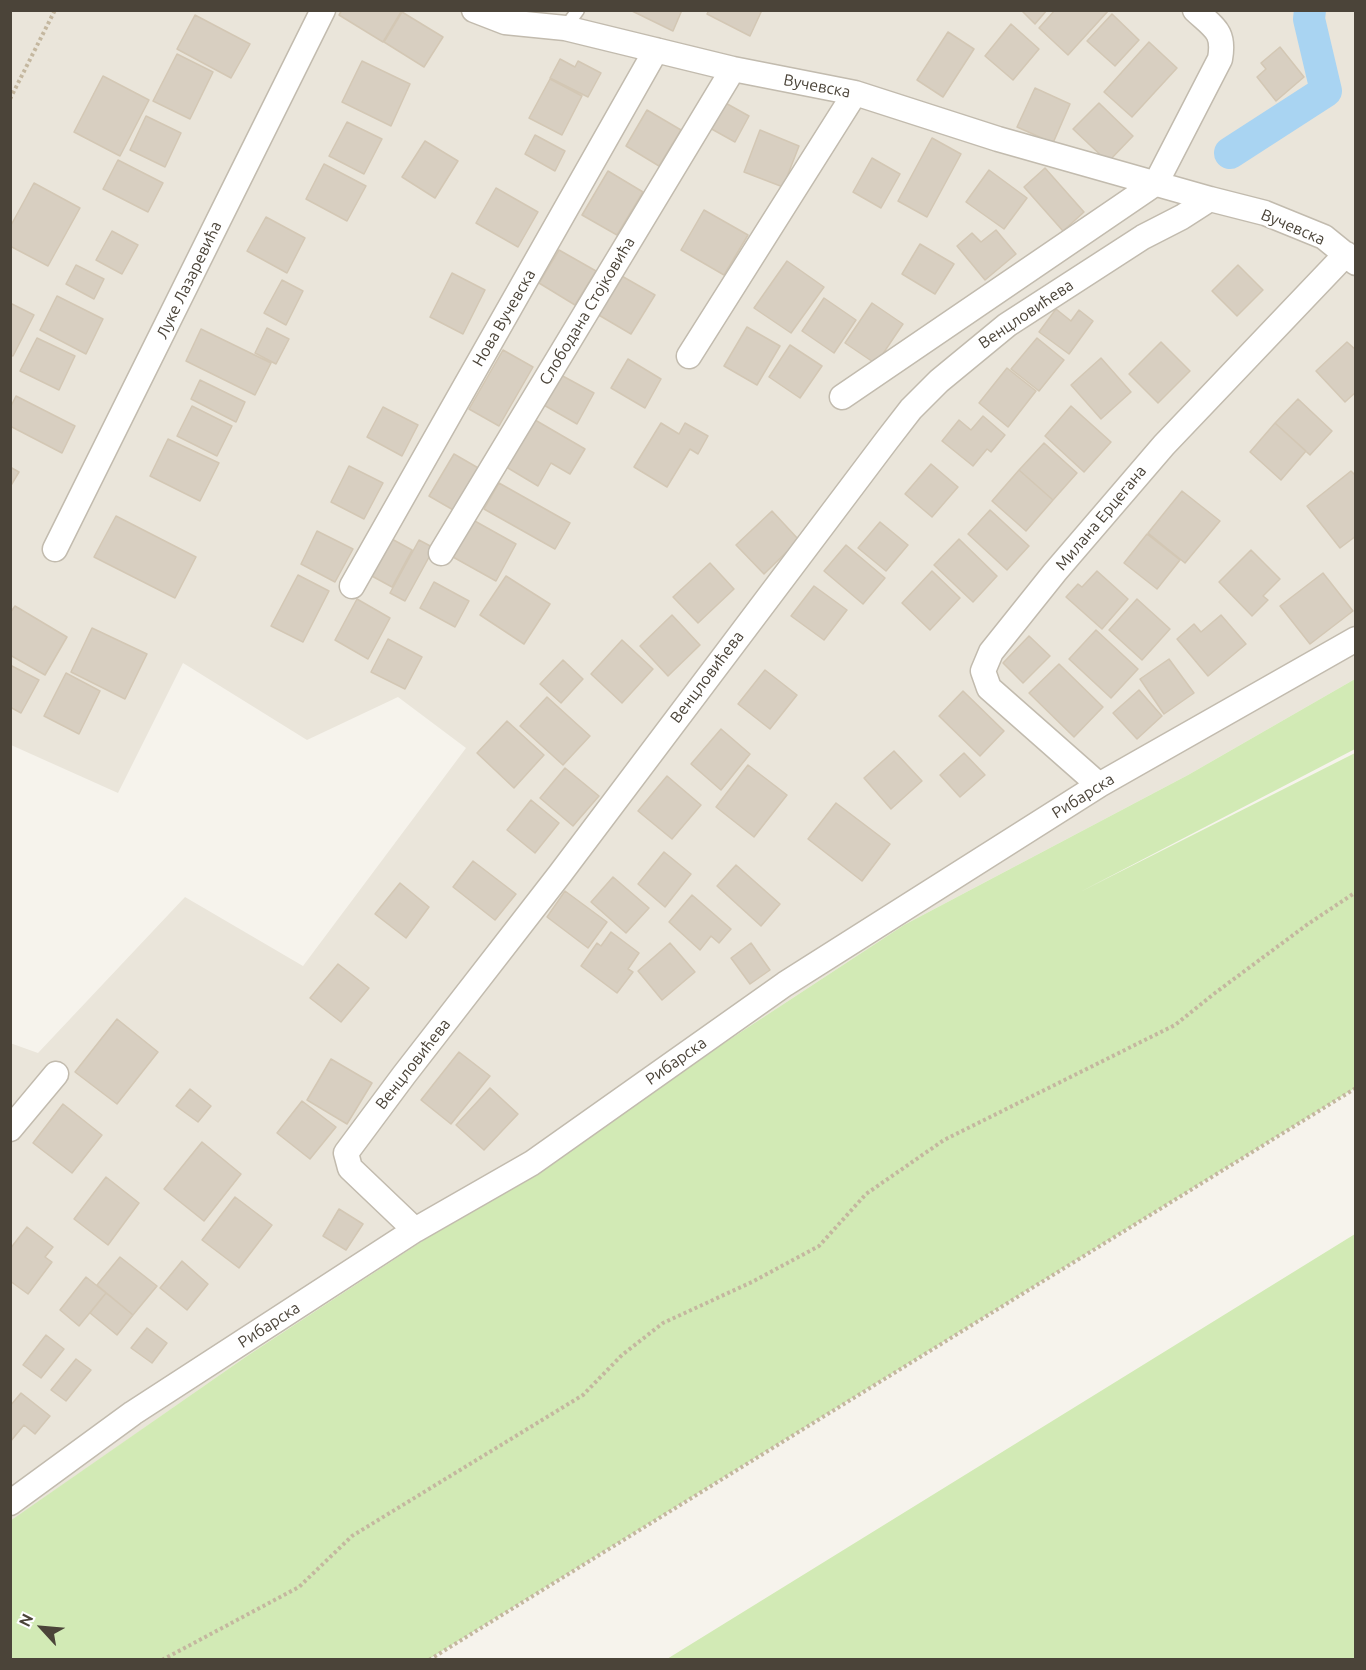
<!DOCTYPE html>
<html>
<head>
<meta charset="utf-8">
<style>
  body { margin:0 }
  #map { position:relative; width:1366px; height:1670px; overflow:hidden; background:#f6f3ec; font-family:Ubuntu,sans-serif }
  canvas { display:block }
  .frame { position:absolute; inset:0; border:12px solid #4b4439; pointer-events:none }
  .north { position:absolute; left:12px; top:1598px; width:60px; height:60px; -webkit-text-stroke:4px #fff; paint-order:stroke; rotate:296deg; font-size:16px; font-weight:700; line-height:24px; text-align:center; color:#4b4439 }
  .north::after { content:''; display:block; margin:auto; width:21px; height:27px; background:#4b4439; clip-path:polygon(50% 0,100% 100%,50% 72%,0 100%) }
</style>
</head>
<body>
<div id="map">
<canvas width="1366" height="1670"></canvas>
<div class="frame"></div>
<div class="north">N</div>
</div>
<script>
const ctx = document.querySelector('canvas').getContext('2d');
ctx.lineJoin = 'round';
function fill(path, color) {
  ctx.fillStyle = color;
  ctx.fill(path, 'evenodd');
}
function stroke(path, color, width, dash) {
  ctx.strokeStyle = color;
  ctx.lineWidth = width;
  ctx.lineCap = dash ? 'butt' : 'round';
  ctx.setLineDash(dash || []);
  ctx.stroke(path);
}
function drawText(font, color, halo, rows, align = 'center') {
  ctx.font = font + ' Ubuntu,sans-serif';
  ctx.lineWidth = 4.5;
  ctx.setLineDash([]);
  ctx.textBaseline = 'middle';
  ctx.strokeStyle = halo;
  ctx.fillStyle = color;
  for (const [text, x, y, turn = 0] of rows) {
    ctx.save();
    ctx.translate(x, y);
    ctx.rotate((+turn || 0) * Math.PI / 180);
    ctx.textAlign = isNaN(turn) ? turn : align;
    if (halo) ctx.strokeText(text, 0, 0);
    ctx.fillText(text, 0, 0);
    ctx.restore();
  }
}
const residential = new Path2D(`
  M11 11H1355V679L1188 775 904 925 247 1356 11 1521 10 1043 38 1053 185 897 303 966 466 748 398 697 307 740 183 663 118 793 11 745Z`);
const green = new Path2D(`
  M1355 679V749L1080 892 1355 753V1088L429 1659H11L10 1521 247 1356 904 925 1188 775Z
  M1355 1234V1659H667Z`);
const canal = new Path2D(`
  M1230 153 1326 91 1309 19 1310 10`);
const building = new Path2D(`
  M342 10H400L401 12 383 42 339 15Z
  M630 10H682L673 31Z
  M709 10H762L750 36 707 14Z
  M1021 10H1047L1035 24Z
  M1055 10H1109L1068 55 1039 28Z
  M402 12 443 37 424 67 384 42Z
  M1112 14 1139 40 1115 66 1087 41Z
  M195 15 250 44 231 78 177 49Z
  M1011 24 1039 49 1013 80 985 56Z
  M948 32 974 49 943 97 917 80Z
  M1149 42 1177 68 1132 117 1104 92Z
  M1280 47 1304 77 1276 101 1257 77 1266 69 1261 63Z
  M177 54 213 72 190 119 153 101Z
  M560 59 575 67 578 61 601 73 588 97 550 78Z
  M362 61 410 84 391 126 342 102Z
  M103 76 149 100 120 156 74 132Z
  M550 79 582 96 562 135 529 118Z
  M1035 88 1070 104 1053 143 1017 127Z
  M722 101 749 116 735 142 708 127Z
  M1099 103 1133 136 1108 162 1073 129Z
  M647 110 681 130 659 166 626 146Z
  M146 116 181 133 165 167 130 150Z
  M347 122 382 139 364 174 329 156Z
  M760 130 799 146 783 187 744 172Z
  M535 135 565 151 555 171 525 154Z
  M932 138 961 154 927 217 898 201Z
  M425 141 458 161 435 198 402 177Z
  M872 158 900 174 881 208 853 192Z
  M118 160 163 183 148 212 103 189Z
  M324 164 366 186 347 221 306 199Z
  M1045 168 1084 212 1063 231 1024 187Z
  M989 170 1027 198 1004 229 966 202Z
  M608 171 643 192 617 235 582 215Z
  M34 183 80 208 48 266 10 246V227Z
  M496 188 538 212 518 247 476 223Z
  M704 210 748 235 724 275 681 250Z
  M266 217 305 238 287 273 247 251Z
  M996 230 1016 254 985 280 957 246 972 233 981 242Z
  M112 231 138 245 122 274 96 260Z
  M920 244 954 264 935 294 902 274Z
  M559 250 596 271 575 305 539 283Z
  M787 261 824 287 791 333 754 308Z
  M76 265 104 279 94 299 66 284Z
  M1238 265 1263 290 1237 316 1212 291Z
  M452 273 485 290 463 334 430 317Z
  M620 275 655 295 631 334 597 314Z
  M282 280 303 291 286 325 264 313Z
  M57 296 103 319 86 354 40 330Z
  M824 298 856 320 834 353 802 331Z
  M10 303 34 315 13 356 10 355Z
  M872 303 903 324 876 364 845 343Z
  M1056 309 1071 321 1079 310 1093 321 1069 354 1039 332Z
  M747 327 780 346 757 385 724 366Z
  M267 328 289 339 276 364 255 353Z
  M201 329 271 363 255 395 186 361Z
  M37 338 75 356 59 390 20 371Z
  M1037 338 1064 360 1039 391 1011 369Z
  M1161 342 1190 371 1158 403 1129 374Z
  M1347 342 1356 350V392L1345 402 1316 371Z
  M790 345 822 366 800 398 769 377Z
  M503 350 533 367 499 426 469 409Z
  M1101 358 1131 392 1101 419 1071 385Z
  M628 359 661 379 645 408 611 388Z
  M1007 368 1036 391 1008 427 979 403Z
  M559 374 594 393 577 424 542 404Z
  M200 380 245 402 236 422 191 399Z
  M16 396 75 426 62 453 10 426V408Z
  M1298 399 1332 431 1310 455 1275 423Z
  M192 406 232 426 217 456 177 436Z
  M1071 406 1111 442 1084 472 1045 436Z
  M383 407 418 425 402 456 367 437Z
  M983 416 1005 435 991 452 987 449 973 466 942 441 959 420 971 430Z
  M530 417 585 449 570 474 551 463 538 486 503 465Z
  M661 423 679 434 685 423 708 436 698 454 690 449 667 487 634 467Z
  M1275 423 1306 451 1281 480 1250 452Z
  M168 439 219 463 200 501 150 476Z
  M1044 443 1077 473 1053 500 1019 470Z
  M454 454 480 469 455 511 429 496Z
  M931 464 958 487 932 517 905 494Z
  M349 466 383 483 364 519 331 502Z
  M10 467 19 472 10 487Z
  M1019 470 1053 500 1026 531 992 501Z
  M1351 471 1356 476V536L1340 548 1307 506Z
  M499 483 570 523 555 549 484 509Z
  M1182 491 1220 521 1185 563 1148 533Z
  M990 510 1029 546 1007 570 968 534Z
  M772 511 799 540 764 574 736 545Z
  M116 516 196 557 175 598 94 557Z
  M473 520 516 544 496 581 453 557Z
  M880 522 908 545 886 571 858 548Z
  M317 531 353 549 335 582 301 564Z
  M1147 534 1180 560 1157 589 1124 563Z
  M390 538 412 550 392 587 370 575Z
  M959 539 997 576 973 602 934 565Z
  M419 540 434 548 405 601 390 593Z
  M846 545 885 578 863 604 824 571Z
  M1251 550 1280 579 1263 596 1268 600 1252 616 1219 582Z
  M710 563 734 589 698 623 673 597Z
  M932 571 960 598 930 630 902 603Z
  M1097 571 1128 599 1102 629 1066 597 1078 584 1082 587Z
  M1323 573 1353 611 1310 644 1280 606Z
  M298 575 329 591 303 642 271 626Z
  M506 576 550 604 524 644 480 615Z
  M434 582 469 601 455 627 420 608Z
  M814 586 847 610 824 640 791 616Z
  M357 599 390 618 368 659 335 640Z
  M1137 599 1170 629 1142 660 1109 630Z
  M15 606 67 637 45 675 10 655V613Z
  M672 615 700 645 668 676 640 646Z
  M1221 615 1246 644 1208 676 1177 639 1194 624 1201 632Z
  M92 628 147 654 125 699 71 672Z
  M1096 630 1138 669 1111 698 1069 659Z
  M1029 636 1050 656 1023 683 1003 663Z
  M388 639 422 657 405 689 371 672Z
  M622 640 653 669 622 703 591 674Z
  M1169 659 1194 693 1164 714 1140 679Z
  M563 660 583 679 561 703 540 684Z
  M1059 664 1103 707 1074 737 1029 693Z
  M10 665 39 680 21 713 10 707Z
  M765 670 797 695 770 729 738 704Z
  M66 673 100 691 79 734 44 716Z
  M1139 690 1162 716 1137 739 1113 713Z
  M963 691 1004 731 980 756 939 716Z
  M547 697 590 736 563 765 520 726Z
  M507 721 544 755 514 788 477 753Z
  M721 729 750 754 721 790 691 764Z
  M894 751 922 781 891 809 864 778Z
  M964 753 985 775 960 797 940 775Z
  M748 765 787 795 754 837 716 807Z
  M565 768 599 796 573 826 540 798Z
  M667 776 701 805 672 839 638 811Z
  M531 800 559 823 535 853 507 830Z
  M836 803 890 844 862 881 808 839Z
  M664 852 691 874 665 907 638 884Z
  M473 861 516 894 495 920 453 887Z
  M736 865 780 904 761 926 717 886Z
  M613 877 649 908 626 933 591 902Z
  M400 883 429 907 406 938 375 914Z
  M565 891 607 922 588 948 547 917Z
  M692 895 731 929 719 943 711 936 700 950 669 922Z
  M611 932 639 953 628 969 633 972 617 993 581 966 597 943 601 946Z
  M670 943 695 972 662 1000 638 971Z
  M751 943 770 970 750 984 731 958Z
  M338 964 369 988 341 1022 310 998Z
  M117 1019 158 1052 117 1104 75 1072Z
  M459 1052 490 1076 451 1124 421 1100Z
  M331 1059 372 1083 347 1124 307 1100Z
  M490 1088 518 1114 484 1150 456 1125Z
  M190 1089 211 1106 198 1122 176 1106Z
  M302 1101 336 1127 310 1159 277 1133Z
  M63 1104 102 1135 72 1173 33 1143Z
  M202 1142 241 1174 204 1221 164 1189Z
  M106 1177 139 1203 108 1245 74 1219Z
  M235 1197 272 1225 239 1268 202 1240Z
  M339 1209 363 1224 346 1250 323 1236Z
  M27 1227 53 1247 45 1257 52 1262 28 1294 10 1281V1249Z
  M120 1257 157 1286 133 1315 97 1285Z
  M182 1261 208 1284 187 1310 160 1288Z
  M86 1277 106 1293 79 1326 60 1310Z
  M106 1293 133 1315 117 1335 90 1313Z
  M147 1328 167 1343 152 1363 131 1348Z
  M46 1335 64 1349 41 1378 23 1365Z
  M76 1359 91 1370 66 1401 51 1390Z
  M21 1393 50 1416 35 1434 24 1425 10 1442V1406Z`);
const path = new Path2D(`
  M10 99 55 10
  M162 1660 299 1587 352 1536 583 1395 622 1355 663 1323 752 1282 819 1246 866 1194 944 1140 1175 1025 1215 993 1308 924 1356 892
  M429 1660 1356 1088`);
const service = new Path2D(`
  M565 28 578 10`);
const minor = new Path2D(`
  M474 10 505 22 565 28 733 69 855 93 998 139 1210 199 1265 213 1324 237 1356 263
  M689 356 855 93
  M842 397 1156 183 1220 59C1225 31 1214 28 1195 10
  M55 549 323 10
  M441 553 733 69
  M352 586 656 50
  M1099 785 989 688 983 671 991 652 1055 572 1164 445 1346 254
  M10 1129 56 1074
  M415 1230 350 1168 346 1153 404 1075 560 874 887 440 911 409 939 381 1007 325 1143 237 1182 217 1210 199
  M10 1503 133 1413 415 1230 532 1163 785 984 1099 785 1356 639`);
const streetNames = [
  ["Вучевска",817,86,11],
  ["Вучевска",1293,227,23],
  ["Луке Лазаревића",189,280,-64],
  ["Слободана Стојковића",587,311,-59],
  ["Венцловићева",1026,314,-34],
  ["Нова Вучевска",504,318,-60],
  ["Милана Ерцегана",1101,518,-50],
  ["Венцловићева",707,677,-53],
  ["Рибарска",1083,796,-32],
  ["Рибарска",676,1061,-35],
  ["Венцловићева",413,1064,-52],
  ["Рибарска",269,1325,-33]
];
fill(residential, '#eae5da');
fill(green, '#d2eab5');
stroke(canal, '#a9d4f2', 32);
fill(building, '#d8cfc1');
stroke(building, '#d3c7b4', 1.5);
stroke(service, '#c2bbae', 15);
stroke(minor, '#c2bbae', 27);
stroke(path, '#c4b79f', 4, [3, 3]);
stroke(service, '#fff', 12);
stroke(minor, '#fff', 24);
drawText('16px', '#4b4439', '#fff', streetNames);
</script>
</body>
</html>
